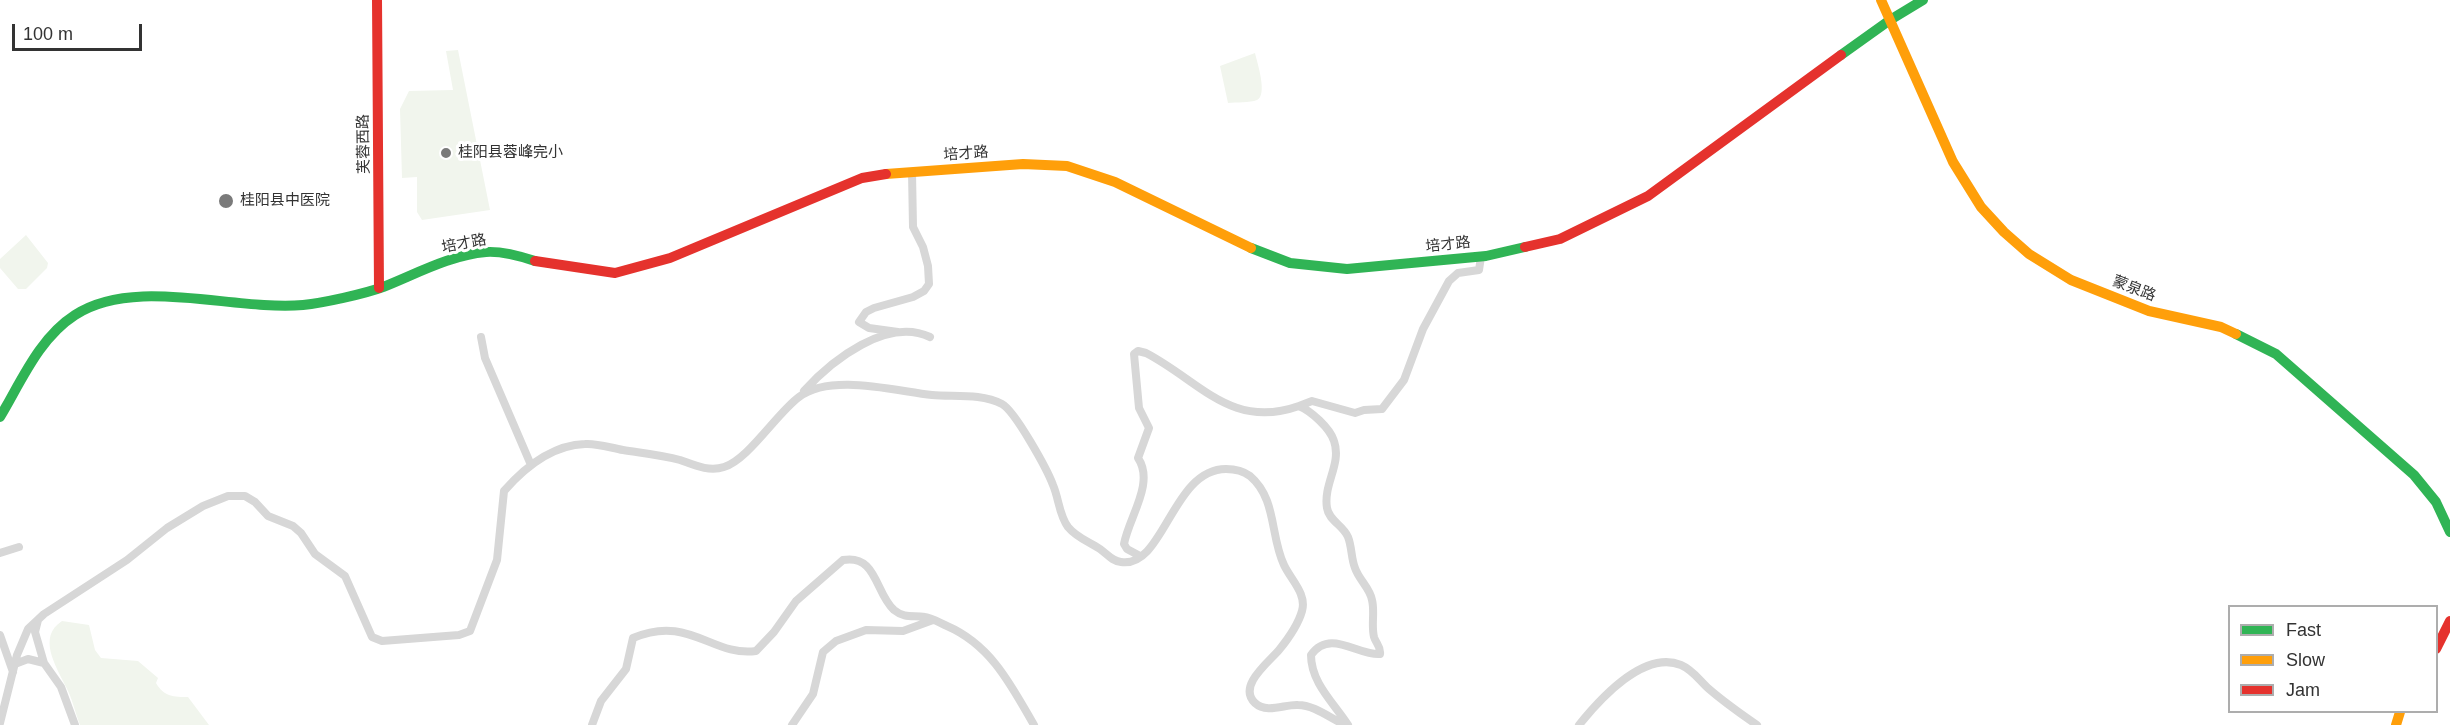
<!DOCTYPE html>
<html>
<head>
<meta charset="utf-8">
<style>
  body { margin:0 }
  #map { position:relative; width:2450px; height:725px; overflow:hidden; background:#fff; font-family:Helvetica,sans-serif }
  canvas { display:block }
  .legend { position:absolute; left:2228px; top:605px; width:210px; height:108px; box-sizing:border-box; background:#fff; border:2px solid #adadad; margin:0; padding:8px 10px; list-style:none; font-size:18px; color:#333 }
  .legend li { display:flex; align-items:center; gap:12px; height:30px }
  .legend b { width:30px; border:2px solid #adadad }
  .scale { position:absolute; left:12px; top:24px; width:130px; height:27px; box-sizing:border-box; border:3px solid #333; border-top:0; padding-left:8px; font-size:18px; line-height:21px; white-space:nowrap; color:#333; -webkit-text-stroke:4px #fff; paint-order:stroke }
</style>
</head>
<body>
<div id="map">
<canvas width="2450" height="725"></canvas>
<ul class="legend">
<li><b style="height:8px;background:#30b455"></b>Fast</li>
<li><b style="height:8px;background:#ff9f0a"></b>Slow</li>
<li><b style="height:8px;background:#e5322d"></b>Jam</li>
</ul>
<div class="scale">100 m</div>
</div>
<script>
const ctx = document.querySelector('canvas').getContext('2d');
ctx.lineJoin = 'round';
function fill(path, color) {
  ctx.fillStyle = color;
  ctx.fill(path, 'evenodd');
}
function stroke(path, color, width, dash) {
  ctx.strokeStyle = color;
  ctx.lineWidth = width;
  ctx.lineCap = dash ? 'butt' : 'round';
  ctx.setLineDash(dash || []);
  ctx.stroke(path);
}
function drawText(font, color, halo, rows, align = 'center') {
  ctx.font = font + ' Helvetica,"Noto Sans SC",sans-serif';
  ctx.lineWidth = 6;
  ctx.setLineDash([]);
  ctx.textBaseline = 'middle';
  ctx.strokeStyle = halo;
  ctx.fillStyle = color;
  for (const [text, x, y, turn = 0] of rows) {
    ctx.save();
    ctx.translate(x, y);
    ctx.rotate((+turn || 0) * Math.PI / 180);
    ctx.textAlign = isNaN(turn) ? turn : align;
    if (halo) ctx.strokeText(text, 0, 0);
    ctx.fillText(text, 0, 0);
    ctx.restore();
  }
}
const green = new Path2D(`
  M458 50 490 210 422 220 417 212V177L402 178 400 109 409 91 453 90 446 51Z
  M1255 53C1257 62 1268 95 1257 100 1250 103 1236 102 1228 103L1220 66Z
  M26 235 48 263 47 268 26 289H18L0 268V259Z
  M62 621 89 625 95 650 101 658 138 661 158 678 156 683C164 697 174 697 188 697L209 725H80C75 712 72 697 65 685 56 666 37 637 62 621Z`);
const street = new Path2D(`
  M898 332 869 328 859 322 866 312 874 308 913 297 924 291 929 284 928 266 923 247 913 227 912 172
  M481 337 485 358 531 465
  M804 391C832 360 887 317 930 337
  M1299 406 1312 401 1355 413 1364 410 1382 409 1404 380 1423 329 1449 281 1458 273 1479 270 1481 257
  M0 553 19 547
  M1140 556 1127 549 1124 544C1129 517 1155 483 1138 458L1149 428 1139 408 1134 354 1138 351 1146 353C1200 381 1231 430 1299 406 1311 411 1330 428 1334 441 1342 464 1323 484 1327 508 1329 521 1343 525 1348 537 1352 547 1351 558 1355 568 1359 580 1370 588 1372 600 1375 612 1371 625 1374 637 1376 644 1381 646 1380 654 1358 656 1330 628 1311 655 1311 683 1334 703 1348 725
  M38 620 35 632 44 663
  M0 635 13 672
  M15 664 28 659 44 663 61 687 75 725
  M0 723 17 655 28 629 44 614 127 560 167 528 203 506 228 496H245L255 502 268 516 293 526 301 533 315 554 345 576 372 637 382 641 459 635 470 631 497 560 504 491C525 467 552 445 585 444 597 443 611 448 623 450 642 453 662 455 680 460 694 465 709 472 724 467 748 460 777 413 799 397 831 373 895 391 932 395 954 397 981 393 1002 404 1015 411 1047 469 1053 485 1059 499 1059 515 1068 527 1077 538 1088 541 1100 549 1107 554 1112 561 1121 562 1164 569 1172 469 1226 469 1235 469 1242 470 1250 476 1277 499 1270 536 1284 565 1291 580 1307 594 1302 611 1298 625 1288 639 1279 650 1269 662 1237 686 1255 703 1267 714 1285 704 1298 705 1314 705 1330 718 1345 725
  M592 725 601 701 626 669 633 638C689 614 712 657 756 651L774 632 796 601 843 560C877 554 875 593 894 610 905 619 913 615 925 617 932 618 940 623 947 626 991 645 1011 685 1034 725
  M792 725 813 694 823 652 836 641 866 630 903 631 933 620
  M1579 725C1600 699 1644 650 1681 665 1693 670 1700 681 1709 689 1724 702 1741 714 1757 725`);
const fast = new Path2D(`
  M1841 55 1890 20 1923 0
  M1251 248 1290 263 1347 269 1486 256 1525 247
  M2236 334 2276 354 2414 475 2436 502 2450 532
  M0 417C21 382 39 338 75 315 135 276 233 311 303 305 323 303 364 294 383 287 416 274 450 255 486 252 502 251 520 256 535 261`);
const slow = new Path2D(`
  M1881 0 1953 162 1981 207 2004 232 2029 254 2071 280 2149 311 2221 327 2236 334
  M886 174 1023 164 1067 166 1115 182 1251 248
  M2396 725 2400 712`);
const jam = new Path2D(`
  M377 0 379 288
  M1525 247 1560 239 1648 196 1841 55
  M535 261 615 273 670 258 862 178 886 174
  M2436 649 2450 621`);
const markers = [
  [446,153,6,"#7a7a7a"],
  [226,201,8,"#7a7a7a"]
];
const streetNames = [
  ["芙蓉西路",364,144,-91],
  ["培才路",966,154,-4],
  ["培才路",464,244,-11],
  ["培才路",1448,245,-6],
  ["蒙泉路",2134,289,21]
];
const poiNames = [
  ["桂阳县蓉峰完小",458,153],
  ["桂阳县中医院",240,201]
];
fill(green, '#f1f5ed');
stroke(street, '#d7d7d7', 8);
stroke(fast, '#30b455', 10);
stroke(slow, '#ff9f0a', 10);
stroke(jam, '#e5322d', 10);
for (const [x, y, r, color] of markers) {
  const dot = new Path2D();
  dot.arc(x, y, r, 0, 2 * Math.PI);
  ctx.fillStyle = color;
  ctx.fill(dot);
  stroke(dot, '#fff', 2);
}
drawText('15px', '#333', '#fff', streetNames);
drawText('15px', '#333', '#fff', poiNames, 'left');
</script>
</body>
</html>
